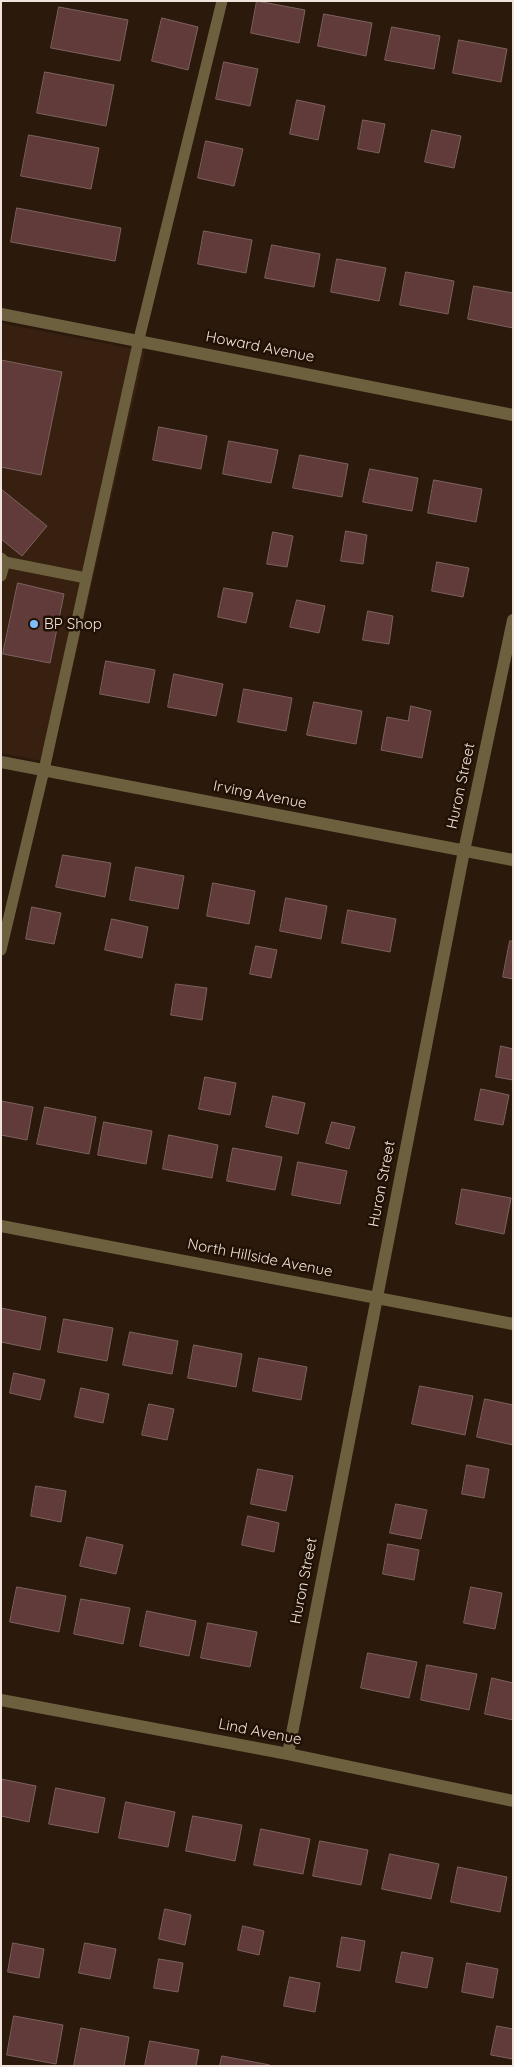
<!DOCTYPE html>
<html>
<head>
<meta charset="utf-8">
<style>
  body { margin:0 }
  #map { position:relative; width:514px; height:2067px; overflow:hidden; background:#2b190c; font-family:Quicksand,sans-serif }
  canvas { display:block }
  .frame { position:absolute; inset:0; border:2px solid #f1e4dc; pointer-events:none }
</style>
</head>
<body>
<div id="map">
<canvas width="514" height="2067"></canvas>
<div class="frame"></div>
</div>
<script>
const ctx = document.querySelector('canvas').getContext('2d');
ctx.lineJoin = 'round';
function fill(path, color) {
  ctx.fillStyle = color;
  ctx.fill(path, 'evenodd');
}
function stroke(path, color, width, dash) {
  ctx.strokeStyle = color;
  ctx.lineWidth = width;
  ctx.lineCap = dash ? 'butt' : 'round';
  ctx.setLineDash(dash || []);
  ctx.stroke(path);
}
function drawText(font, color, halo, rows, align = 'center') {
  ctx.font = font + ' Quicksand,sans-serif';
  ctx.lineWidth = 5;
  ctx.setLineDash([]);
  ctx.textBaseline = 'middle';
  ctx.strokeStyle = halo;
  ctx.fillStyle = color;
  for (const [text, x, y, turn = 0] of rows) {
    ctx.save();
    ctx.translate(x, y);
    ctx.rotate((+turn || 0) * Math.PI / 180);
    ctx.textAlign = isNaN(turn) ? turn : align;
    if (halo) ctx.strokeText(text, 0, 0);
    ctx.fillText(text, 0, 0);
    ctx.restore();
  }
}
const built = new Path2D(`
  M1 323 145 351 51 763 1 753Z`);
const building = new Path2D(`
  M257 1 305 10 299 43 251 33Z
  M59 7 128 20 120 61 51 48Z
  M324 14 372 23 366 56 318 46Z
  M162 18 198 27 188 70 152 61Z
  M392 27 440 36 434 69 385 60Z
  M459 40 507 49 501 82 453 73Z
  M224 62 258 69 250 106 216 99Z
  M45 72 114 85 106 126 37 113Z
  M297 100 325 106 318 140 290 134Z
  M363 120 385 124 379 153 358 149Z
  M432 130 461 136 454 168 425 162Z
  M29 135 99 148 91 189 21 176Z
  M206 141 243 149 234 186 198 178Z
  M17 208 121 228 115 261 11 242Z
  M204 231 252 240 246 273 198 264Z
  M272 245 320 254 314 287 265 278Z
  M337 259 386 268 379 301 331 292Z
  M406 272 454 281 448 314 400 305Z
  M474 286 513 293V328L468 319Z
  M1 360 62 372 41 475 1 467Z
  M159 427 207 436 201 469 153 460Z
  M229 441 278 450 271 483 223 474Z
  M300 455 348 464 342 497 293 488Z
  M370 469 418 478 412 511 363 502Z
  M434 480 482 489 476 522 428 513Z
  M1 489 47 526 22 556 1 539Z
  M346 531 367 535 363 564 341 561Z
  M273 532 293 536 287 567 267 564Z
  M437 562 469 568 463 597 432 591Z
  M18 583 64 594 50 663 3 654Z
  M224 588 253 593 246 623 218 617Z
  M297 600 325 606 319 633 290 627Z
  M368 611 393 616 389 644 363 640Z
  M106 661 155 670 149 703 100 694Z
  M174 674 223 684 216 716 168 707Z
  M244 689 292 698 286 731 238 722Z
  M314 702 362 711 356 744 307 735Z
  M411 706 431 711 422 758 381 750 387 717 408 721Z
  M63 855 111 863 105 897 56 887Z
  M136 867 184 876 178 909 130 900Z
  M213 883 255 891 249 924 207 916Z
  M286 898 327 906 321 939 280 931Z
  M32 907 61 913 54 944 26 939Z
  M348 910 396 919 390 952 342 943Z
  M112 919 148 927 142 958 105 950Z
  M510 941H513V979L503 977Z
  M256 946 277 950 271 978 250 974Z
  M176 984 207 988 202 1020 171 1015Z
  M501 1046 513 1049V1080L496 1077Z
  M205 1077 236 1083 230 1115 199 1109Z
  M481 1089 509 1095 503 1125 475 1120Z
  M273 1096 305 1103 298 1134 266 1127Z
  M1 1101 33 1107 27 1140 1 1135Z
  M45 1107 96 1117 89 1154 37 1144Z
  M104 1122 152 1131 146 1164 98 1155Z
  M332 1122 355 1127 349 1149 326 1143Z
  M169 1135 218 1145 212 1178 163 1169Z
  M233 1148 282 1157 275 1190 227 1181Z
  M298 1162 347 1171 340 1204 292 1195Z
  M462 1189 511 1198 504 1234 456 1224Z
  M1 1308 46 1317 40 1350 1 1342Z
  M64 1319 113 1328 107 1361 58 1352Z
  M130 1332 178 1341 172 1374 123 1365Z
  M194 1345 242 1354 236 1387 188 1378Z
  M259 1358 307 1367 301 1400 253 1391Z
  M14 1373 45 1380 40 1400 10 1393Z
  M420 1386 473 1396 465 1435 412 1424Z
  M81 1388 109 1394 103 1423 75 1417Z
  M485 1399 513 1405V1445L477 1437Z
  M149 1404 174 1409 167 1440 142 1435Z
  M467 1465 489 1469 484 1498 462 1494Z
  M258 1469 293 1476 286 1511 251 1504Z
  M36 1486 66 1491 61 1522 31 1516Z
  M396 1504 427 1510 421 1539 390 1533Z
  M248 1516 279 1523 274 1552 242 1545Z
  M87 1537 123 1545 116 1574 80 1566Z
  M388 1544 419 1550 414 1580 383 1574Z
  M17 1587 66 1596 59 1632 10 1622Z
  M471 1587 502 1593 495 1629 464 1623Z
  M81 1599 130 1608 123 1644 74 1634Z
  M147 1611 196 1621 189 1656 140 1646Z
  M208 1623 257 1632 250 1667 201 1658Z
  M368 1653 417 1662 409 1698 361 1688Z
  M427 1665 477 1674 469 1710 421 1700Z
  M492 1678 513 1683V1720L485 1714Z
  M1 1779 36 1786 29 1822 1 1816Z
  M56 1788 105 1798 98 1833 49 1824Z
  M126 1802 175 1812 168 1847 119 1838Z
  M193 1816 242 1825 235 1861 186 1851Z
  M261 1829 310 1839 303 1874 254 1865Z
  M320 1841 368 1850 361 1885 313 1876Z
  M390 1854 439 1864 431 1899 382 1889Z
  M458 1867 507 1877 500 1912 451 1902Z
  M165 1909 191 1915 185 1945 159 1939Z
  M243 1926 264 1931 259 1955 238 1950Z
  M342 1937 365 1941 360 1971 337 1967Z
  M13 1943 44 1949 39 1978 8 1972Z
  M85 1943 116 1949 110 1979 79 1973Z
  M402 1952 433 1958 427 1988 396 1982Z
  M159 1959 183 1963 178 1992 154 1988Z
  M467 1963 498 1969 493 1998 462 1992Z
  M290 1977 320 1983 315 2012 284 2006Z
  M14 2016 63 2025 56 2064 7 2055Z
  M497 2026 513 2029V2059L491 2055Z
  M81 2028 129 2037 124 2066H74Z
  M150 2041 199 2050 196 2066H145Z
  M222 2056 270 2065V2066H220Z`);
const service = new Path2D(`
  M1 558 5 562 1 576
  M5 562 86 578
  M1 950 44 770 139 339 222 1`);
const minor = new Path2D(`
  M1 314 513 415
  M1 762 513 860
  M1 1226 513 1324
  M1 1700 288 1754 513 1801
  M288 1754 464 851 513 620`);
const markers = [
  [34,624,5,"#80bdfa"]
];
const streetNames = [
  ["Howard Avenue",260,347,11],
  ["Huron Street",461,786,-78],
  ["Irving Avenue",260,795,11],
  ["Huron Street",382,1184,-79],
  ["North Hillside Avenue",260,1258,11],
  ["Huron Street",304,1581,-79],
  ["Lind Avenue",260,1732,11]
];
const poiNames = [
  ["BP Shop",44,624]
];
fill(built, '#37200f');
fill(building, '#603b3a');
stroke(building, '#7d6260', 1);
stroke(service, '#6d603f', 11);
stroke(minor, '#6d603f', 12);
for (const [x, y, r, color] of markers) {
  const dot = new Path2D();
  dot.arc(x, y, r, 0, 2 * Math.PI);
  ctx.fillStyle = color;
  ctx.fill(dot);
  stroke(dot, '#211004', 2);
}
drawText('15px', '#f1e4dc', '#211004', streetNames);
drawText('15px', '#f1e4dc', '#211004', poiNames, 'left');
</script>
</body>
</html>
